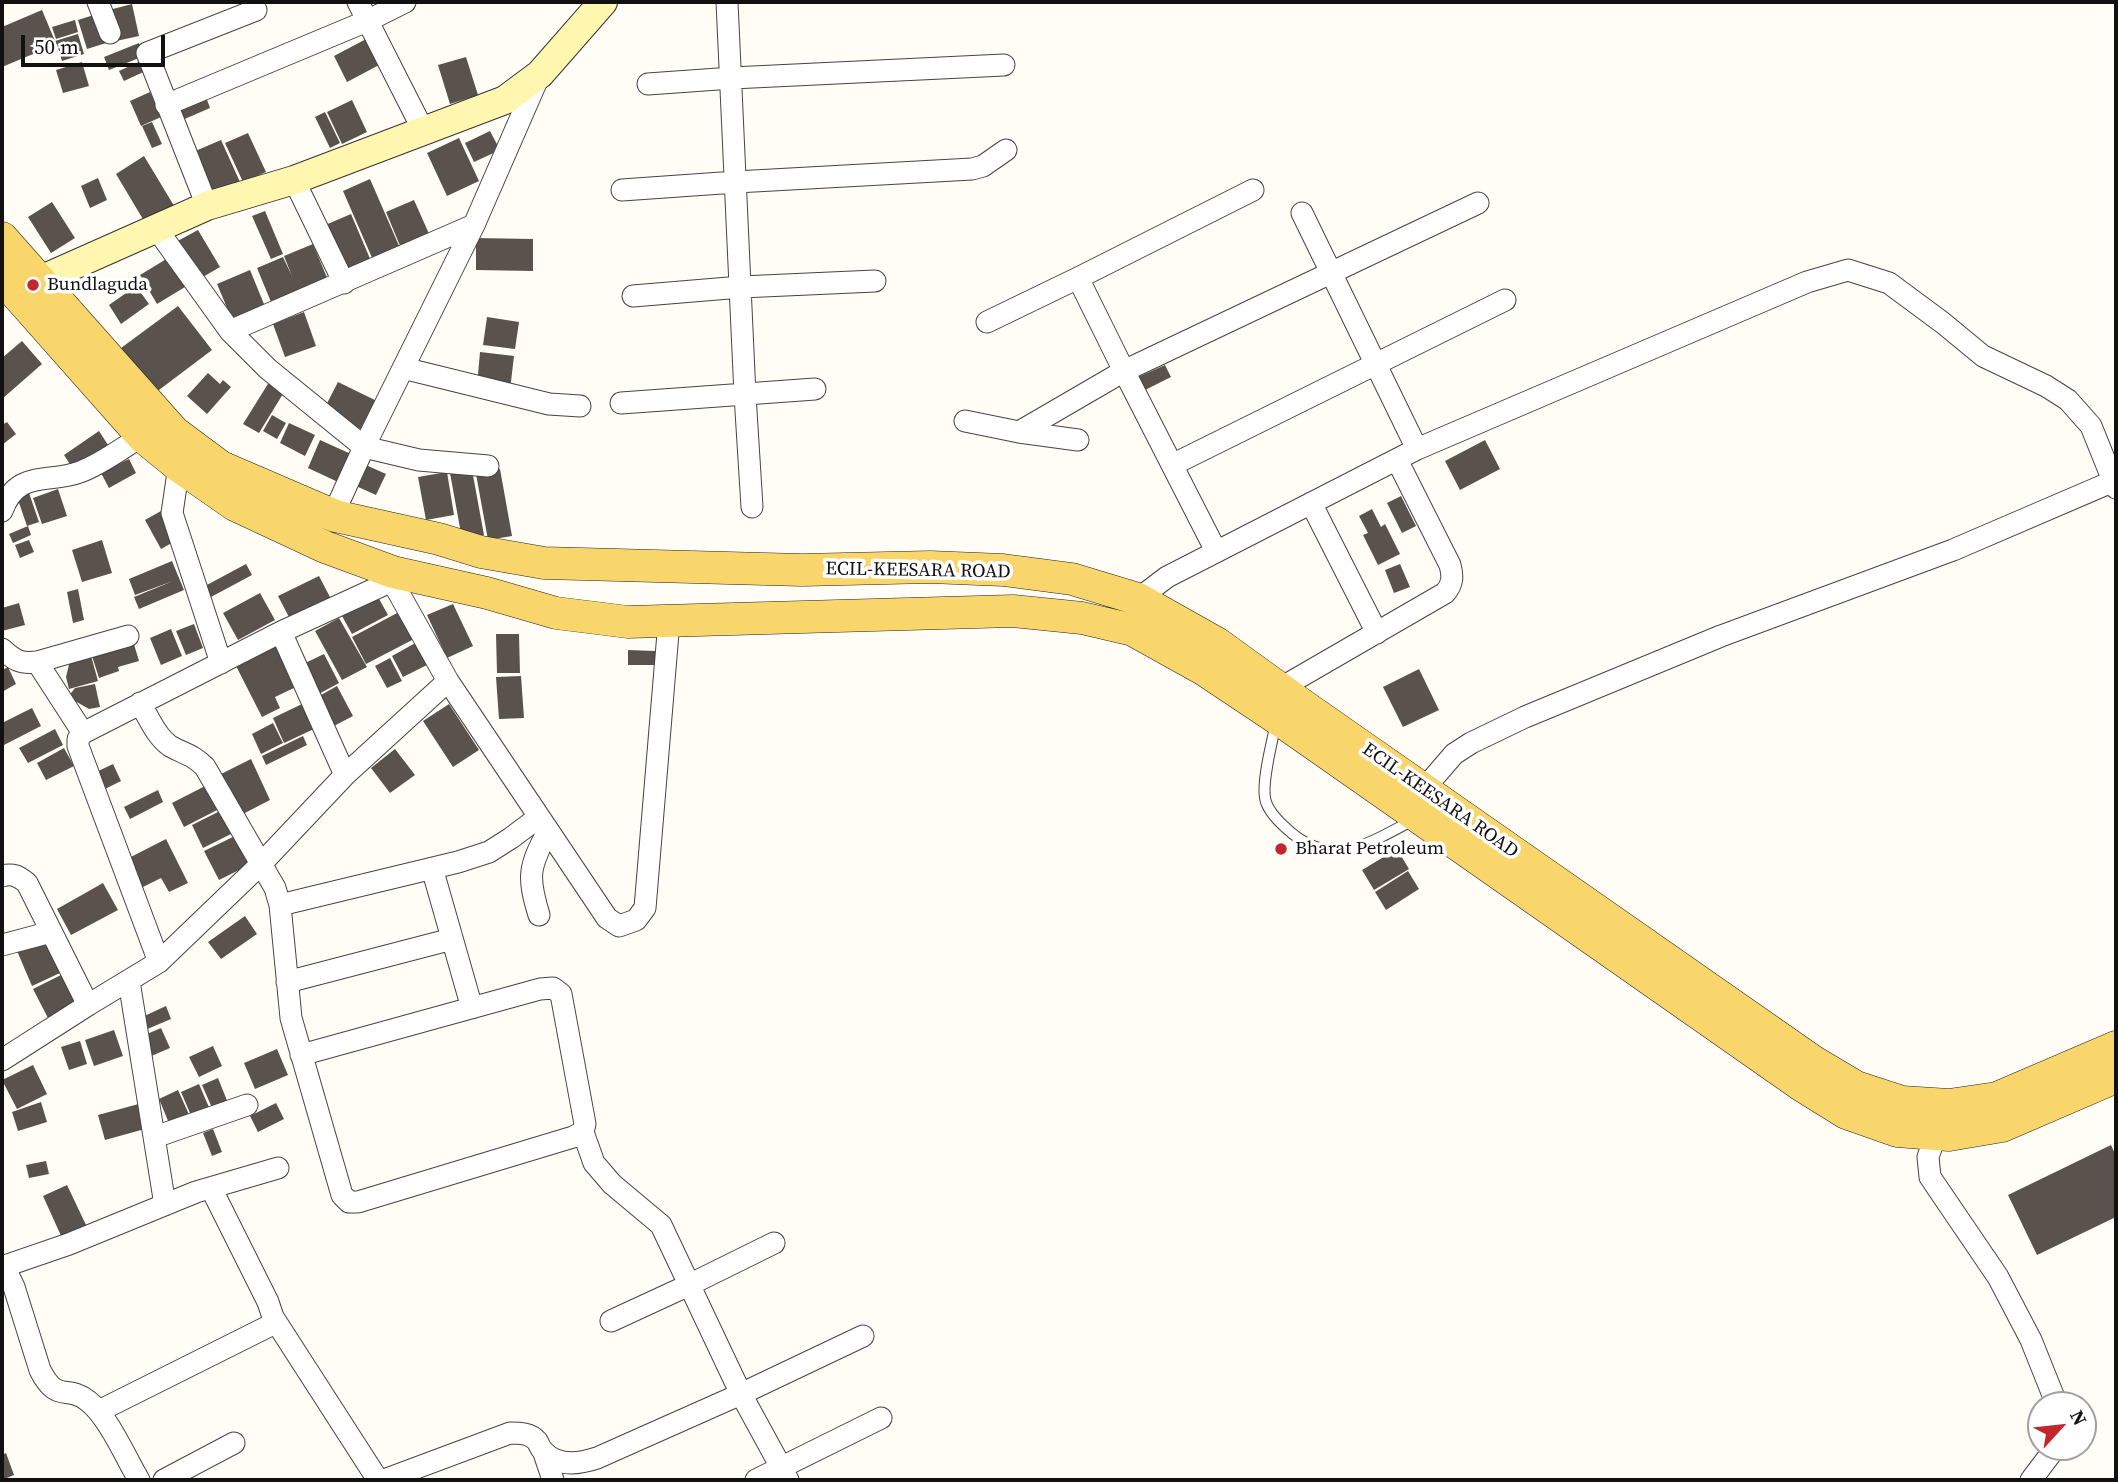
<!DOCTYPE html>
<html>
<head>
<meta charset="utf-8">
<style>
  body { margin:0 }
  #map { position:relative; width:2118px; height:1482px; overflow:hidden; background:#fffdf5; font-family:"Source Serif 4",serif }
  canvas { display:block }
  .frame { position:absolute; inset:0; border:4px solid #111; pointer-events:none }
  .north { position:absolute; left:2027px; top:1391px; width:70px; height:70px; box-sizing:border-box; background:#fff; border:2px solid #a0a0a0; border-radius:50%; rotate:63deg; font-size:19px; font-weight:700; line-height:28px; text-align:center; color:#111 }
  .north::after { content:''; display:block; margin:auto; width:24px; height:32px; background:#c4262e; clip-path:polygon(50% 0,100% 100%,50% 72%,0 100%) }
  .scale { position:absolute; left:21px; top:35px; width:144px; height:32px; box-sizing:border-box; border:4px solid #111; border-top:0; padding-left:9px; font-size:21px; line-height:24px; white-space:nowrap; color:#111; -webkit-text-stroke:5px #fff; paint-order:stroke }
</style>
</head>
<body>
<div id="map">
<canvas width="2118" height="1482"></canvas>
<div class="frame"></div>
<div class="north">N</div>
<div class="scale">50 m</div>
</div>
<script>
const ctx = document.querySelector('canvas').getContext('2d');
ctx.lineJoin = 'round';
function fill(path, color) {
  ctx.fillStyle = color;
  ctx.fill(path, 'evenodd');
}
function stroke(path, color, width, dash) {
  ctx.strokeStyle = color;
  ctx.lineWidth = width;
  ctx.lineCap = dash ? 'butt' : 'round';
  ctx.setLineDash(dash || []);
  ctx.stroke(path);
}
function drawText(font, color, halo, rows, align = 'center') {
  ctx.font = font + ' "Source Serif 4",serif';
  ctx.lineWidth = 7;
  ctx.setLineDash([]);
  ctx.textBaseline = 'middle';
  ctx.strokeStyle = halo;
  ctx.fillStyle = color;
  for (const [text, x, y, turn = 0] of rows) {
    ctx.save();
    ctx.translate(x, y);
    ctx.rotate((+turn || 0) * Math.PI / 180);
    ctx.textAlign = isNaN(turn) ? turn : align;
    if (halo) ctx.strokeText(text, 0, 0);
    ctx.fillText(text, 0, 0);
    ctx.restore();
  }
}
const building = new Path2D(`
  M132 4 139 36 116 41 109 10Z
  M42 10 55 41 78 34 84 54 62 61 57 44 2 67V27Z
  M97 14 106 43 87 49 78 20Z
  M75 20 78 32 56 39 52 27Z
  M368 38 381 64 347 82 334 56Z
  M139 43 144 56 109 70 104 57Z
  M466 57 478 95 450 104 438 65Z
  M147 58 152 68 124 81 119 71Z
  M82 62 89 86 63 93 56 70Z
  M150 92 161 117 141 126 130 101Z
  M206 97 210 108 180 121 175 110Z
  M352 100 367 132 342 144 327 112Z
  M325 112 340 143 330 148 315 117Z
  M152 122 162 144 152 148 142 126Z
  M490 131 500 150 474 162 465 143Z
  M248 133 266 172 243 182 225 143Z
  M459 138 479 181 447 196 427 153Z
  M221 140 240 182 211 194 193 152Z
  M144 156 176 209 147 226 116 174Z
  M98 178 107 200 90 208 81 186Z
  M370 179 400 248 373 260 343 191Z
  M414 200 430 236 401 248 386 212Z
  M52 202 75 238 51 253 28 217Z
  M265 211 283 254 271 259 252 216Z
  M351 214 371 261 343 273 323 226Z
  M198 230 220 267 196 281 174 243Z
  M476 238 533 239V271L476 270Z
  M313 244 328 280 271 302 257 268 283 257 292 276 284 256Z
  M168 258 185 287 157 304 140 275Z
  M250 270 266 309 233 322 217 284Z
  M136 286 149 304 121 324 109 305Z
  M178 306 212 350 155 393 121 348Z
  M304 312 316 346 285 357 273 324Z
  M487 317 519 322 515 349 483 345Z
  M22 341 42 364 2 399V358Z
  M480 352 514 356 510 390 477 386Z
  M1165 365 1171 377 1145 390 1138 377Z
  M208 373 220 384 223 380 231 387 207 414 187 396Z
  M271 379 286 389 259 433 243 424Z
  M338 382 381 403 367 432 323 411Z
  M272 415 286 423 277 439 263 431Z
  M7 422 16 434 2 445V425Z
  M289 423 315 435 305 456 280 443Z
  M99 431 110 448 75 472 64 455Z
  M320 440 351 454 338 482 308 468Z
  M1485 440 1500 469 1460 490 1445 461Z
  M129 459 136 473 109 488 101 473Z
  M366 465 386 474 376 495 356 486Z
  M500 469 512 536 488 540 476 474Z
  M472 470 484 535 462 539 450 473Z
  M447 472 454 515 426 520 418 477Z
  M58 489 67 516 42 524 33 498Z
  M29 493 39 522 27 526 17 497Z
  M1401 496 1416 526 1402 533 1387 503Z
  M1372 509 1381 527 1385 524 1400 554 1378 565 1363 535 1368 533 1359 516Z
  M161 511 177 540 161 549 145 520Z
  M28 526 31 535 13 543 9 534Z
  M29 540 34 552 20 558 15 545Z
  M102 540 112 573 82 582 72 550Z
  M172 561 184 590 139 609 134 597 173 581 135 595 129 579Z
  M246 564 252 575 211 597 205 586Z
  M1400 564 1410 587 1394 593 1385 570Z
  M319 576 331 599 290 619 278 596Z
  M78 589 84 620 73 623 67 592Z
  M260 593 275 620 238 640 223 613Z
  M378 597 388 615 352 634 342 616Z
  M19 603 25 625 2 631V608Z
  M453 604 473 646 447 658 427 615Z
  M399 612 414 639 366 664 352 637Z
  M339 618 367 667 342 680 315 631Z
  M194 624 203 648 186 655 176 631Z
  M171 629 182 656 161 665 150 638Z
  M496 634H519L520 673H497Z
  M133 641 139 661 118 667 119 671 99 678 92 656Z
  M419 641 431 663 403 677 392 656Z
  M273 642 296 687 275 697 280 708 262 717 234 662Z
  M628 650 655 651V665H628Z
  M90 652 98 681 69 689 66 677 71 656Z
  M324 654 339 683 315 696 299 666Z
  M390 658 402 681 387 688 375 666Z
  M8 667 16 684 2 692V670Z
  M1419 669 1439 710 1403 727 1383 687Z
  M521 676 524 718 499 719 496 677Z
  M95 684 100 707 89 709 68 697 75 688Z
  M337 686 353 716 330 728 314 699Z
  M302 704 314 729 284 743 273 718Z
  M449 704 479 750 453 767 423 721Z
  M32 708 41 726 2 746V723Z
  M273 723 283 743 261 754 252 734Z
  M55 729 63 745 28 763 19 748Z
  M303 736 307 745 266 765 262 756Z
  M64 748 74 766 46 780 37 763Z
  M395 749 415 775 390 793 371 768Z
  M251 759 270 800 241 815 221 774Z
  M113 764 121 781 101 791 92 774Z
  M209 784 221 808 184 827 172 803Z
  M158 790 163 802 130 819 124 807Z
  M222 810 233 833 203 848 192 825Z
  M235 836 249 865 219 880 204 851Z
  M166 839 188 883 169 892 161 878 137 890 123 861Z
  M1397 849 1409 869 1374 890 1362 870Z
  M1408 871 1419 889 1386 910 1375 892Z
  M103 883 118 910 71 935 57 909Z
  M245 916 257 934 221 959 208 942Z
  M44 939 60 973 32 986 17 951Z
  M61 975 77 1006 49 1020 33 989Z
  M166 1006 171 1019 145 1030 140 1018Z
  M161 1028 170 1048 149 1057 140 1037Z
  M114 1030 123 1056 94 1066 85 1040Z
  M80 1041 87 1064 69 1070 61 1047Z
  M213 1046 222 1066 199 1077 189 1057Z
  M277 1049 288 1075 255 1089 244 1063Z
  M33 1065 47 1094 17 1109 2 1080Z
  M218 1078 228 1103 213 1110 202 1085Z
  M199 1084 211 1112 193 1120 181 1092Z
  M178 1090 191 1119 171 1128 159 1099Z
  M41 1102 47 1122 18 1131 12 1112Z
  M146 1102 152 1127 105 1140 98 1115Z
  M276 1103 284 1119 258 1132 250 1116Z
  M213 1129 222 1152 212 1156 203 1133Z
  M2111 1145 2116 1156V1217L2037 1255 2008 1195Z
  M46 1161 49 1174 29 1178 26 1165Z
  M67 1185 87 1227 62 1238 43 1196Z
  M6 1453 14 1475 2 1480V1455Z`);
const lane = new Path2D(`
  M1276 723C1272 742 1262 780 1265 798 1267 810 1277 820 1286 828 1330 870 1368 844 1413 820`);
const street = new Path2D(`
  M98 2 110 33
  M358 2 424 132
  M727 2 745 395 752 507
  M648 84 732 78 1004 65
  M166 105 367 21 405 2
  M294 180 344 283
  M622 190 736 182 972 169 983 166 1006 150
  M207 206 147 53 256 10
  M1302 213 1417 449
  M156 228 230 331 268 369 364 447 419 460 488 466
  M633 296 741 287 875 281
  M987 322 1078 278 1253 190
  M230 331 474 225
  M403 368 549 404 580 406
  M621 403 815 389
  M965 421 1019 432 1124 371 1078 278
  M1019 432 1078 440
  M1172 465 1505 300
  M179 466 172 513 221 663
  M1311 503 1377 633
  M2 511C17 469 48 484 80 472 102 464 122 448 142 436
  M333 515 364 447 474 225 539 76
  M1216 551 1124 371 1478 203
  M392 581 448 681 607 918 619 926 636 920 645 908 669 621
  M1138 599 1167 577 1417 449 1807 282 1848 270 1889 283 1943 323 1983 356 2046 386 2068 400 2091 426 2116 488
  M281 632 345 775
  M2 649C14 660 20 664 37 662L128 636
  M37 662 83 733
  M1279 689 1445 593C1453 584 1453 576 1450 565L1397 460
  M140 703C149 718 156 736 170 746 184 754 192 754 205 767L275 888 280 905 291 1018 342 1195 349 1202H358L573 1137 583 1132
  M1423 790 1454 754 1471 743 1525 717 1721 636 1953 550 2116 480
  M432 868 472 1008
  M2 876C13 873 18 876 27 883L88 1005
  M280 905 458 862 489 852 511 838 539 817
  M539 915C527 876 529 867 548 831
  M2 945 51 932
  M159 962 78 746V739L83 733 281 632 392 581 393 572
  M129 981 165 1205
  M287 982 452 939
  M301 1055 540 989 553 988 561 994 585 1124 583 1132 594 1163 612 1184 661 1225 741 1394 788 1480
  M2 1060 88 1005 159 962 260 865 345 775 448 681
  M1936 1134 1928 1157 1930 1177 1998 1277 2031 1340 2057 1405
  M155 1137 247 1105
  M4 1266 14 1287 40 1370C57 1404 67 1384 88 1401 108 1416 126 1458 139 1480
  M2 1267 69 1244 196 1192 278 1168
  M273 1317 378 1480
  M611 1321 689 1285 774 1243
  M99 1411 271 1325 273 1317 268 1302 211 1188
  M544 1453 553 1480
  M164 1480 234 1443
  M384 1480 510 1433C520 1433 530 1433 537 1441 539 1444 540 1448 543 1451 557 1467 579 1464 597 1458L741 1394 863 1336
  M756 1480 881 1418
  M2031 1480 2056 1447`);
const secondary = new Path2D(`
  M38 281 207 206 294 180 505 100 540 74 603 2`);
const primary = new Path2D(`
  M2 238 174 432 221 467 335 516 439 539 481 552 544 563 802 570 930 567 1003 570 1072 579 1138 599 1218 644 1301 704 1814 1062 1856 1087 1902 1102 1949 1105 1997 1098 2116 1047
  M2 278 142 436 179 466 235 505 325 547 393 572 487 593 556 613 628 622 1013 611 1082 618 1133 630 1203 669 1284 723 1801 1085 1846 1113 1897 1131 1949 1135 2002 1126 2116 1077`);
const markers = [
  [33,285,7,"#c4262e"],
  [1281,849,7,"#c4262e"]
];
const poiNames = [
  ["Bundlaguda",47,285],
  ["Bharat Petroleum",1295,849]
];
const streetNames = [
  ["ECIL-KEESARA ROAD",918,571,1],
  ["ECIL-KEESARA ROAD",1440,801,35]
];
fill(building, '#5a524d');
stroke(lane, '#444', 12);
stroke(street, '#444', 23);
stroke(secondary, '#333', 30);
stroke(primary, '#222', 33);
stroke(lane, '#fff', 10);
stroke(street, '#fff', 21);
stroke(secondary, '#fff6b0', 28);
stroke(primary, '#f9d66b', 32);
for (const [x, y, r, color] of markers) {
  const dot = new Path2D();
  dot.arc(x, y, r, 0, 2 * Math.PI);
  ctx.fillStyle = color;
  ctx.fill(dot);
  stroke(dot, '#fff', 2.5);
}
drawText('19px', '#111', '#fff', poiNames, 'left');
drawText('19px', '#111', '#fff', streetNames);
</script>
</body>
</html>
